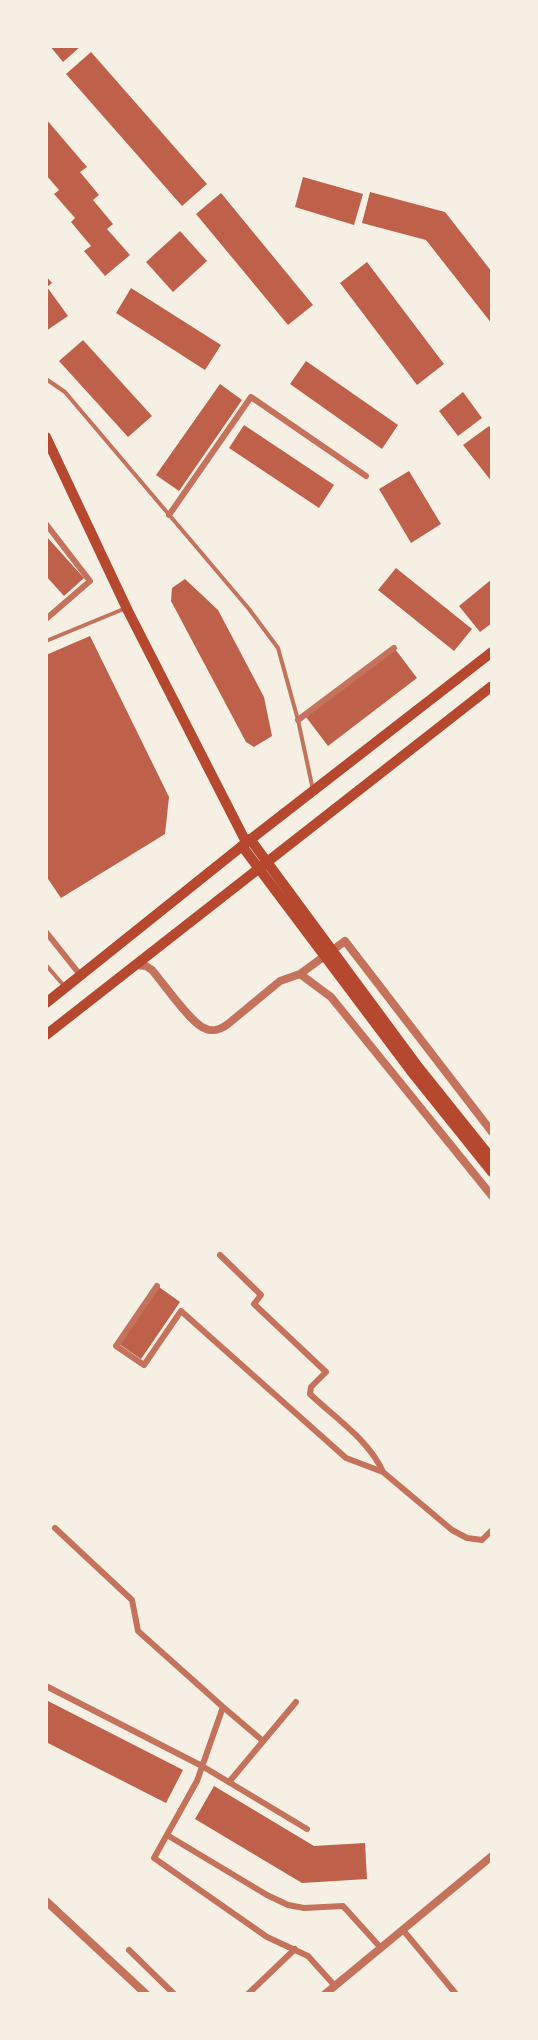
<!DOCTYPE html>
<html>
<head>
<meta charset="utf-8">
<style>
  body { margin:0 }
  #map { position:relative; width:538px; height:2040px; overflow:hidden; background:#f6efe4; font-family:"Roboto Condensed",sans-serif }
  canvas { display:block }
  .frame { position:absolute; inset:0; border:48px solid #f6efe4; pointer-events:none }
</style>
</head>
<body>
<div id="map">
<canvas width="538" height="2040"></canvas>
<div class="frame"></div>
</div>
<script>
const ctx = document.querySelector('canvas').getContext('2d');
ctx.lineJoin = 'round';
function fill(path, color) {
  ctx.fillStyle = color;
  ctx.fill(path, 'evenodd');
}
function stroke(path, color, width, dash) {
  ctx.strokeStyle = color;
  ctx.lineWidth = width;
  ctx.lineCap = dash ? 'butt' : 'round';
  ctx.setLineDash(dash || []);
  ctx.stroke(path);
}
const building = new Path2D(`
  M50 46H81L63 62Z
  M91 52 207 184 182 206 66 74Z
  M46 119 87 167 80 172 99 195 93 200 113 224 107 229 130 255 105 276 84 251 91 246 71 222 75 218 54 194 59 190 46 175Z
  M303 177 363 194 354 225 295 207Z
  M370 192 445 212 492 272V324L426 240 362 223Z
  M221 193 313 305 288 325 196 214Z
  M180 231 207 261 173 292 146 262Z
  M367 262 444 364 417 385 340 283Z
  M46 276 52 283 47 287 68 316 46 331Z
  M131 288 221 345 205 370 116 313Z
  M83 340 152 416 128 437 59 361Z
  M306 361 398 425 382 449 290 384Z
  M220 384 242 400 179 491 156 475Z
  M463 392 482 418 458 436 439 411Z
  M244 425 334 485 319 508 229 448Z
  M489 426 492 429V482L463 445Z
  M409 471 441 524 411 543 379 489Z
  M46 536 84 578 64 596 46 576Z
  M396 568 472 629 454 651 378 590Z
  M185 579 218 610 264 697 272 736 254 747 246 742 171 601 172 588Z
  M492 579V623L480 632 459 606Z
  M90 636 169 797 165 834 61 898 46 876V655Z
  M395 649 417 678 328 746 306 717Z
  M159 1287 180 1302 141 1359 119 1344Z
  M46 1700 183 1770 166 1803 46 1742Z
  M214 1786 314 1846 365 1843 367 1879 302 1883 195 1819Z`);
const service = new Path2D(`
  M46 379 65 392 249 609 278 648 298 720 313 790
  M46 641 126 608
  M46 965 65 987`);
const minor = new Path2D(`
  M169 515 251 397 366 476
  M46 524 90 581 46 619
  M298 720 394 648
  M46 932 81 976
  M220 1255 261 1295 254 1304 326 1372 311 1387 310 1394C335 1418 369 1440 383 1472
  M157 1286 116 1346 144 1365 181 1311 346 1458 383 1472 452 1530 467 1538 482 1540 492 1530
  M55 1528 132 1600 138 1631 223 1707 197 1781 154 1858 267 1937 308 1956 335 1986
  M46 1686 202 1766 307 1829
  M223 1707 263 1741
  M229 1782 296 1702
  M167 1835 267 1895 288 1905 304 1908 343 1906 381 1948
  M403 1930 456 1994
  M129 1950 174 1994
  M248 1994 295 1949`);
const tertiary = new Path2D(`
  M137 965 146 966 152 970C163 983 189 1020 202 1027 212 1033 220 1030 228 1024L280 981 300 974 331 997 492 1196
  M300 974 345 941 492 1132
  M46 1901 146 1994
  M325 1994 492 1856`);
const secondary = new Path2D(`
  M46 437 128 611 246 842
  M250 839 416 1064 492 1159
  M242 846 411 1071 492 1172`);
const primary = new Path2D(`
  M46 1003 242 846 492 652
  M46 1035 492 686`);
fill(building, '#bf614a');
stroke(service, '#c5725c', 4);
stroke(minor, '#c5725c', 6);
stroke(tertiary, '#c5725c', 8);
stroke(secondary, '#b5482f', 10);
stroke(primary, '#b5482f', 10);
</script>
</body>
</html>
